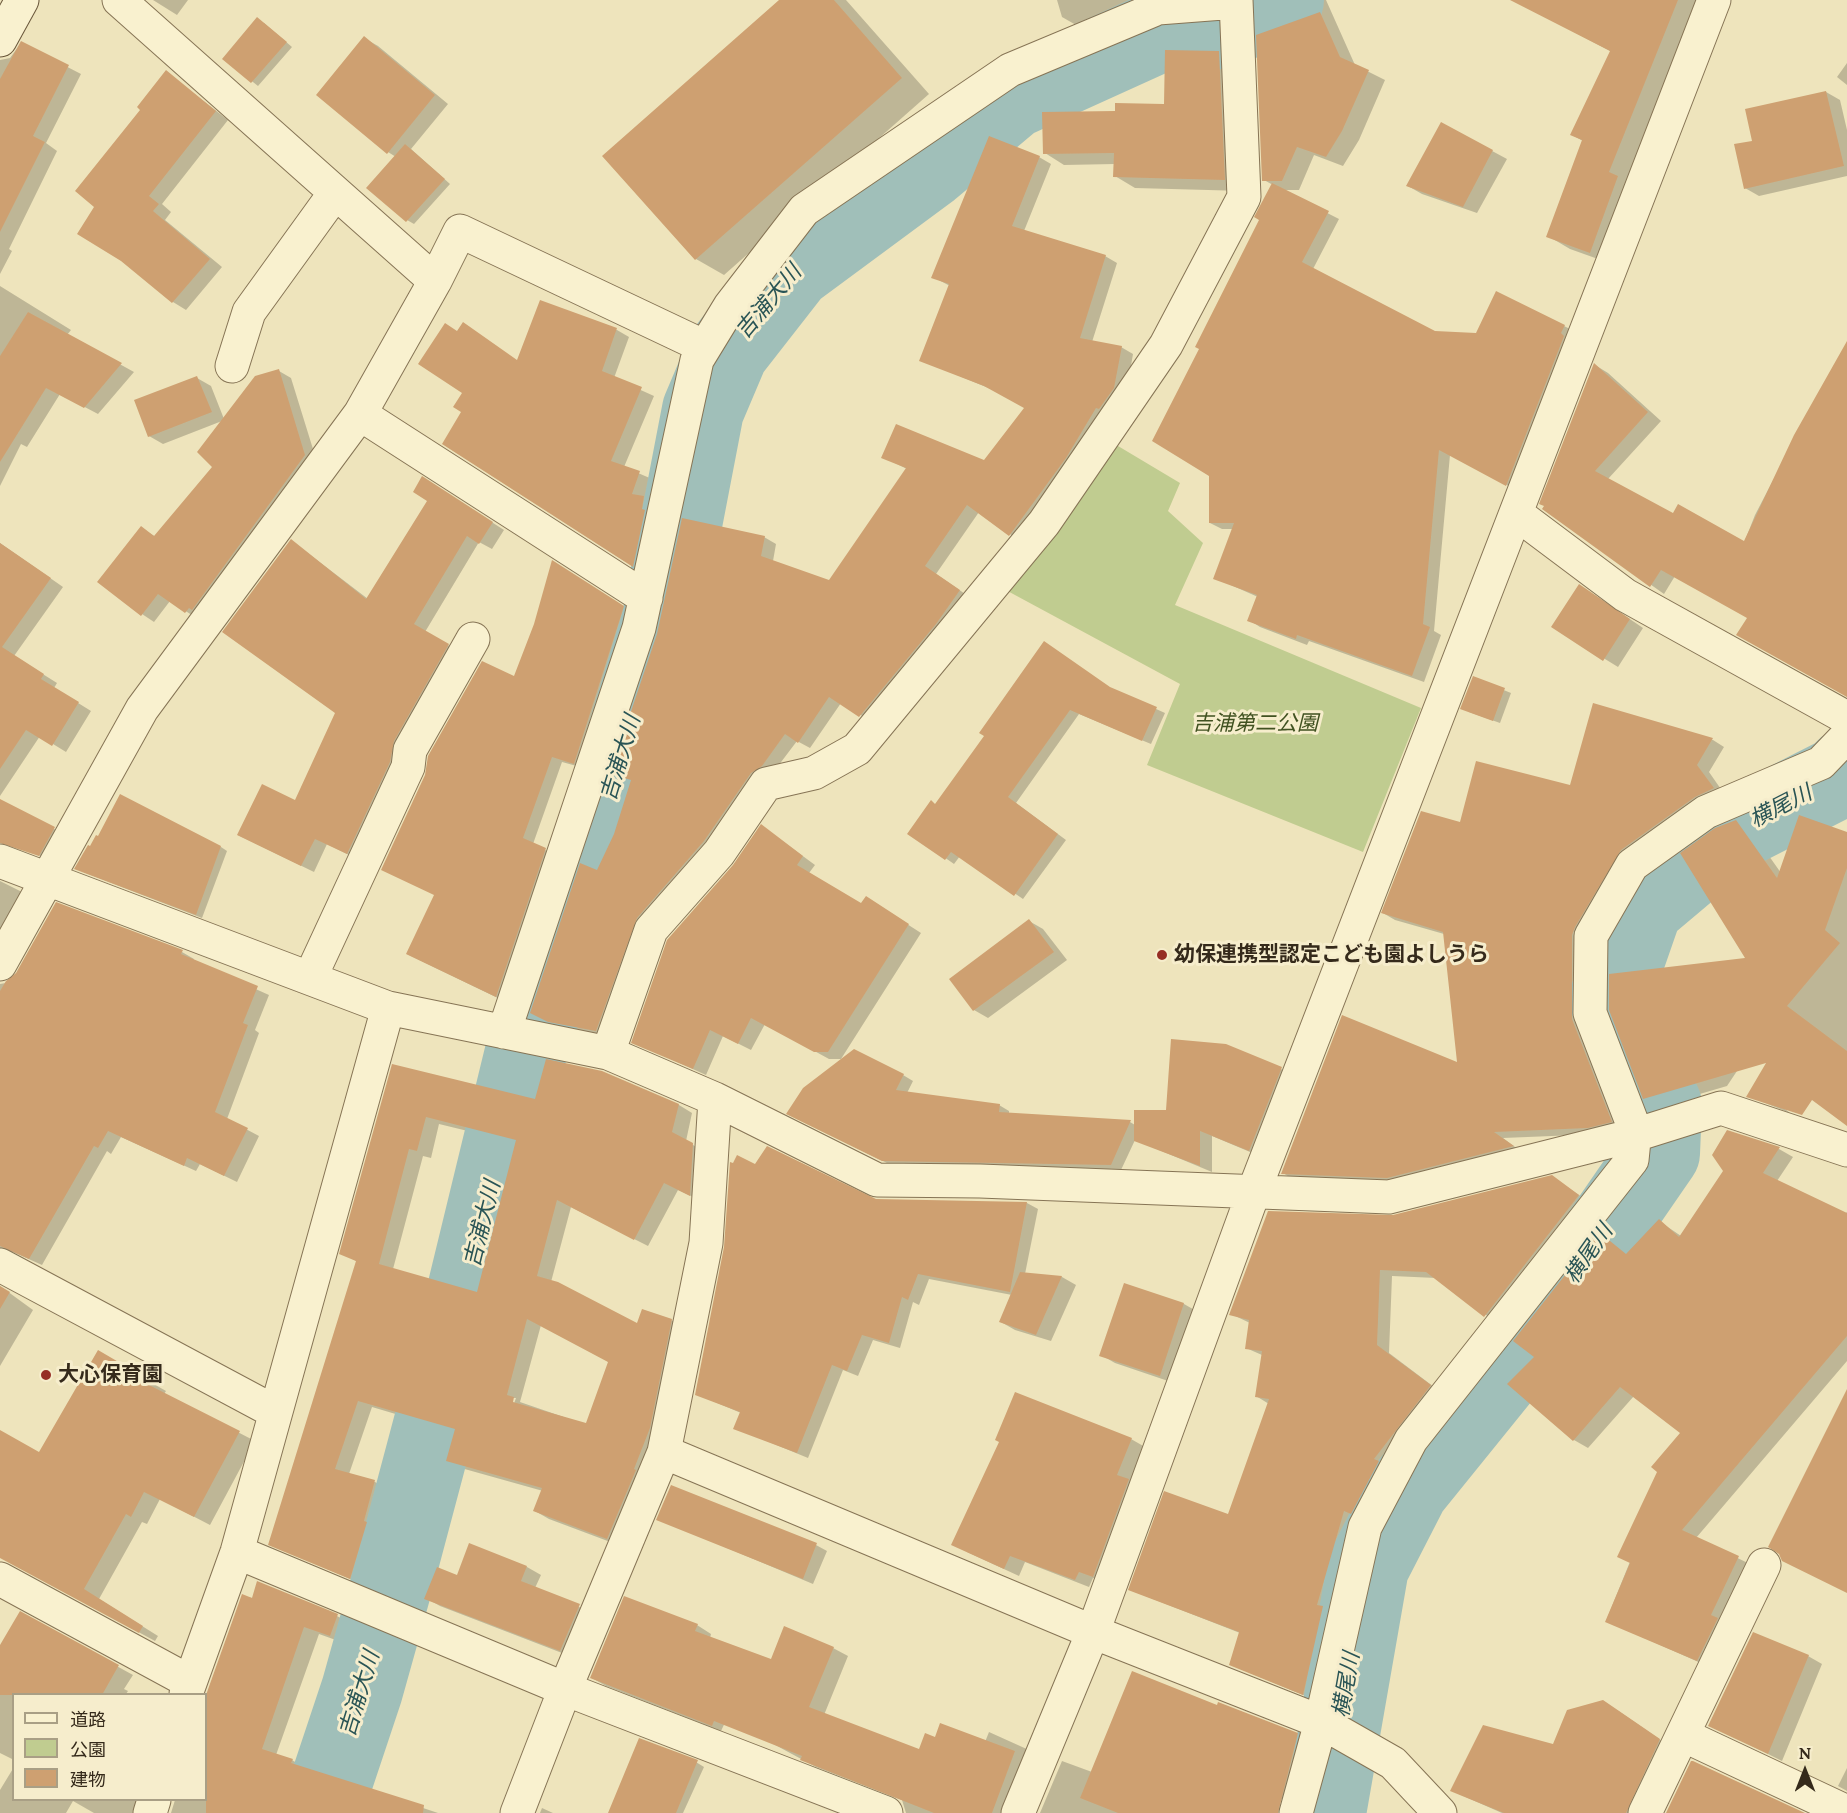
<!DOCTYPE html>
<meta charset="utf-8">
<style>
body{margin:0}
#map{position:relative;width:1847px;height:1813px;overflow:hidden;background:#eee4bc;font-family:Lora,"Noto Sans JP",serif}
canvas{display:block}
.legend{position:absolute;left:12px;top:1693px;width:195px;height:108px;box-sizing:border-box;background:#f6edcc;border:2px solid #a99f85;margin:0;padding:8px 10px;list-style:none;font-size:18px;color:#352a1b}
.legend li{display:flex;align-items:center;gap:12px;height:30px}
.legend b{width:30px;border:2px solid #a99f85}
.north{position:absolute;left:1775px;top:1741px;width:60px;height:60px;-webkit-text-stroke:4px #f6edcc;paint-order:stroke;rotate:0deg;font-size:16px;font-weight:700;line-height:24px;text-align:center;color:#352a1b}
.north::after{content:'';display:block;margin:auto;width:21px;height:27px;background:#352a1b;clip-path:polygon(50% 0,100% 100%,50% 72%,0 100%)}
</style>
<div id="map">
<canvas width="1847" height="1813"></canvas>
<ul class="legend">
<li><b style="height:8px;background:#f9f1cf"></b>道路</li>
<li><b style="height:16px;background:#c0cc90"></b>公園</li>
<li><b style="height:16px;background:#cea071"></b>建物</li>
</ul>
<div class="north">N</div>
</div>
<script>
const g = document.querySelector('canvas').getContext('2d');
g.lineJoin = 'round';
function fill(path, color) {
  g.fillStyle = color;
  g.fill(path, 'evenodd');
}
function toPath(rows) {
  const path = new Path2D();
  for (const r of rows) {
    path.moveTo(r[0], r[1]);
    for (let i = 2; i < r.length; i += 2) path.lineTo(r[i], r[i + 1]);
  }
  return path;
}
function stroke(path, color, width, dash) {
  g.strokeStyle = color;
  g.lineWidth = width;
  g.lineCap = dash ? 'butt' : 'round';
  g.setLineDash(dash || []);
  g.stroke(path);
}
function write(font, color, halo, rows, align = 'center') {
  g.font = font + ' Lora,"Noto Sans JP",serif';
  g.lineWidth = 6;
  g.setLineDash([]);
  g.textBaseline = 'middle';
  g.strokeStyle = halo;
  g.fillStyle = color;
  for (const [text, x, y, turn = 0] of rows) {
    g.save();
    g.translate(x, y);
    g.rotate((+turn || 0) * Math.PI / 180);
    g.textAlign = isNaN(turn) ? turn : align;
    if (halo) g.strokeText(text, 0, 0);
    g.fillText(text, 0, 0);
    g.restore();
  }
}
const green = toPath([
 [1113,443,1180,483,1168,511,1203,543,1175,605,1421,708,1363,852,1147,765,1180,684,1002,588]
]);
const shadow = toPath([
 [153,0,188,0,177,15],
 [781,0,846,0,929,94,724,275,696,259,604,156],
 [1057,0,1140,0,1076,25,1062,17],
 [1256,0,1326,0,1355,65,1385,80,1359,140,1343,166,1314,155,1299,190,1282,190,1339,219,1313,269,1435,332,1477,334,1564,326,1576,332,1518,491,1450,455,1434,631,1441,635,1424,682,1309,641,1307,645,1260,627,1249,620,1258,597,1215,578,1233,529,1222,529,1210,523,1210,475,1201,349,1261,219,1273,185,1264,180],
 [1543,0,1705,0,1612,264,1570,249,1548,236,1583,141,1572,135,1612,52,1538,13],
 [264,23,292,47,258,86,224,59],
 [364,38,378,46,448,104,411,149,450,184,414,224,407,220,396,157,388,152],
 [21,43,81,74,46,143,57,151,9,249,12,251,0,274,0,60,10,58],
 [1219,53,1239,64,1244,191,1135,188,1115,176,1115,164,1064,165,1045,153,1165,106],
 [1847,63,1847,85,1837,77],
 [166,72,228,120,162,204,171,212,165,220,222,267,186,310,173,302,122,259,142,110],
 [1826,92,1840,100,1847,130,1847,176,1759,196,1745,188,1754,142],
 [1442,124,1507,159,1477,213,1422,194,1408,186],
 [1039,157,1051,164,1024,231,1105,256,1117,263,1092,342,1121,347,1133,354,1126,395,1021,542,979,512,936,574,971,598,872,722,841,703,810,748,797,741,716,848,608,1037,561,1028,544,1020,598,872,616,834,632,783,612,773,764,537,776,544,773,561,830,582,907,469,883,457,984,462,1026,408,998,392,921,360,950,286,933,277],
 [0,286,71,330,67,335,134,372,98,414,60,394,27,447,21,444,0,486],
 [541,302,617,330,629,337,614,378,654,396,624,467,652,479,645,499,656,505,646,573,444,444,463,412,464,393,458,332,518,361],
 [1847,346,1847,697,1749,618,1675,576,1664,594,1544,509,1595,365,1608,373,1661,421,1608,479,1673,515,1744,543,1755,515,1796,436],
 [279,371,291,378,317,462,198,619,170,601,154,622,142,614,141,528,156,537,214,467,222,421,163,444,149,436,197,378,211,386,224,419],
 [434,485,504,530,492,549,479,542,425,632,460,652,359,860,327,844,314,872,238,835,296,802,337,712,292,541,368,599,429,500],
 [0,543,63,587,14,656,57,683,54,688,91,711,66,752,40,736,0,796],
 [562,568,634,614,584,768,562,762,533,844,555,855,506,1002,407,954,435,895,535,625],
 [1593,594,1643,628,1618,667,1553,627],
 [1474,678,1511,693,1500,723,1469,712],
 [1114,690,1165,713,1151,744,1079,714,1016,803,1066,840,1023,899,960,856,954,864,910,833,936,805,986,736],
 [1594,705,1713,740,1724,747,1709,772,1725,795,1587,934,1623,1128,1601,1134,1503,1138,1523,1153,1400,1184,1294,1180,1283,1173,1459,1064,1444,934,1395,920,1383,913,1461,824,1571,787],
 [22,812,60,832,46,858,12,846],
 [1736,821,1750,829,1781,873,1847,833,1847,1101,1751,1050,1727,1086,1659,1106,1644,1098,1748,959],
 [762,826,815,865,809,873,862,905,879,906,921,933,841,1059,829,1059,765,1024,751,1050,723,1036,706,1075,633,1042,734,866],
 [221,847,227,851,202,918,83,872],
 [0,881,32,897,0,954],
 [1029,921,1043,929,1067,960,988,1018,974,1010,951,979],
 [182,952,194,959,193,961,269,995,255,1030,259,1033,227,1119,259,1136,237,1182,200,1164,196,1171,121,1137,111,1154,107,1151,42,1265,13,1252,0,1258,0,984],
 [393,1066,536,1101,679,1105,692,1113,686,1141,707,1153,704,1202,678,1190,648,1246,571,1207,551,1282,638,1325,671,1320,685,1328,621,1546,549,1519,535,1511,543,1491,461,1468,448,1460,456,1432,372,1407,349,1474,375,1482,388,1490,377,1529,380,1531,364,1585,270,1544,358,1262,341,1253],
 [439,1124,517,1143,478,1294,393,1269,423,1156,431,1158],
 [541,1325,609,1362,587,1425,520,1402],
 [513,1398,516,1398,512,1409],
 [1281,1069,1293,1076,1262,1157,1212,1136,1212,1172,1135,1140,1121,1170,893,1166,798,1119,903,1075,913,1081,907,1093,999,1105,1009,1111,1009,1114,1130,1122,1135,1125],
 [1768,1095,1790,1113,1748,1096],
 [1728,1132,1779,1149,1793,1157,1777,1181,1845,1214,1847,1212,1847,1361,1696,1538,1752,1565,1712,1668,1606,1621,1682,1433,1634,1396,1588,1448,1574,1440,1509,1383,1536,1357,1600,1234,1628,1254,1659,1221,1681,1236,1725,1171],
 [756,1166,876,1200,1027,1203,1038,1209,1025,1274,1062,1277,1076,1285,1051,1341,1015,1330,1001,1322,1012,1295,929,1279,919,1305,913,1302,900,1348,873,1340,858,1376,843,1370,808,1458,735,1428,741,1413,696,1394],
 [1552,1177,1591,1203,1497,1323,1436,1278,1392,1276,1389,1353,1442,1393,1356,1516,1329,1611,1334,1614,1315,1700,1231,1665,1240,1633,1130,1590,1229,1515,1269,1404,1256,1396,1262,1355,1246,1348,1250,1323,1231,1314,1393,1217],
 [1124,1285,1184,1304,1198,1312,1174,1383,1115,1363,1101,1355],
 [0,1286,33,1310,0,1366],
 [98,1352,166,1391,164,1394,255,1441,210,1525,160,1499,147,1524,142,1522,99,1599,158,1636,155,1641,0,1557,0,1432,39,1454],
 [1131,1439,1145,1447,1107,1584,1093,1578,1089,1587,1025,1562,1019,1576,967,1552],
 [658,1519,816,1545,827,1551,813,1584],
 [470,1545,527,1567,541,1575,535,1588,593,1613,575,1658,440,1606,426,1598,458,1577],
 [243,1596,337,1616,351,1624,344,1643,319,1634,276,1755,292,1760,306,1769,438,1813,171,1813,175,1800,206,1800,206,1700],
 [20,1613,133,1675,124,1689,128,1691,126,1694,14,1694,14,1760,0,1753,0,1648],
 [697,1625,711,1634,710,1638,772,1661,833,1648,848,1656,824,1715,920,1751,936,1739,985,1742,989,1732,1040,1755,1016,1813,906,1813,902,1800,816,1767,766,1740,730,1712,721,1731,606,1686,592,1678],
 [1808,1656,1822,1664,1782,1761,1710,1725],
 [1219,1704,1312,1743,1296,1802,1269,1797,1266,1813,1040,1813,1062,1761,1092,1772,1218,1707],
 [1617,1710,1672,1748,1641,1813,1502,1813,1452,1791,1554,1746],
 [691,1759,704,1767,683,1813,609,1813],
 [14,1767,14,1800,149,1800,147,1813,94,1813,73,1801,66,1813,0,1813,0,1790],
 [1847,1768,1847,1791,1838,1786],
 [542,1808,553,1813,540,1813]
]);
const river = toPath([
 [321,1813,362,1690,397,1565,446,1381,528,1044,568,933,662,623,703,410,728,351,792,269,930,167,1012,98,1162,30,1223,28,1283,0],
 [1325,1813,1368,1567,1408,1489,1539,1327,1659,1153,1661,1105,1610,999,1642,907,1731,832,1841,776,1847,769]
]);
const building = toPath([
 [779,0,834,0,902,78,695,260,602,156],
 [1510,0,1678,0,1609,172,1618,176,1590,253,1546,237,1582,140,1570,135,1610,51],
 [1320,12,1340,57,1369,70,1342,131,1326,157,1297,147,1282,181,1262,181,1256,35],
 [257,17,287,42,251,83,222,59],
 [364,36,435,95,387,154,316,95],
 [21,41,69,65,33,136,45,142,0,232,0,79],
 [1165,50,1219,51,1225,180,1113,177,1114,153,1043,154,1042,112,1115,111,1115,103,1164,104],
 [166,70,216,111,149,196,159,204,153,211,210,259,172,303,121,261,77,234,94,207,75,191,140,110,137,107],
 [1826,91,1844,166,1744,189,1734,144,1752,141,1745,109],
 [1441,122,1493,150,1463,207,1406,186],
 [989,136,1040,156,1012,226,1106,255,1080,338,1122,346,1114,388,1099,409,1096,408,1066,458,1009,536,967,505,925,566,960,590,936,624,859,717,829,697,798,743,785,734,762,766,751,773,704,841,637,918,596,1031,548,1022,530,1013,580,863,597,870,614,834,631,780,610,774,657,634,682,518,765,536,761,556,829,580,906,468,881,458,896,424,984,460,1024,408,984,386,919,361,949,284,931,278],
 [405,144,445,179,406,222,366,188],
 [1272,183,1329,211,1302,262,1435,331,1476,333,1496,291,1565,325,1561,333,1564,336,1506,486,1439,450,1423,624,1430,627,1412,676,1297,635,1296,639,1247,621,1257,595,1213,579,1234,523,1209,523,1209,476,1152,441,1199,349,1195,347,1259,220,1254,217],
 [540,300,617,328,602,371,642,387,611,461,640,471,632,494,644,496,642,509,645,510,633,567,442,444,461,412,453,407,462,393,418,364,445,323,457,331,463,322,517,360],
 [28,312,122,363,84,408,46,388,0,462,0,356],
 [1847,341,1847,697,1736,635,1747,618,1661,570,1650,587,1542,509,1544,506,1539,504,1594,363,1648,412,1595,471,1673,513,1678,504,1744,541,1794,435],
 [279,369,305,455,192,610,189,608,185,613,158,594,141,616,97,582,141,526,154,536,212,467,197,452,255,376],
 [197,376,212,412,148,437,134,400],
 [422,476,493,522,479,544,467,536,414,624,449,644,394,741,390,762,347,854,315,839,301,866,237,835,262,784,295,800,335,713,222,632,291,539,366,599,427,501,413,492],
 [0,543,51,578,2,647,44,674,41,679,79,702,52,746,26,730,0,769],
 [552,560,624,606,574,764,552,757,523,838,546,848,496,997,406,954,434,895,381,870,425,775,428,756,482,661,514,676,534,624],
 [1579,584,1630,619,1603,661,1551,627],
 [1044,641,1110,687,1157,707,1142,741,1070,710,1008,797,1058,834,1014,896,951,852,945,860,907,834,931,800,935,804,984,736,979,733],
 [1473,676,1505,688,1493,721,1460,709],
 [1593,703,1713,738,1697,765,1714,788,1695,797,1621,850,1575,927,1572,935,1572,1019,1612,1122,1588,1128,1494,1132,1514,1146,1387,1178,1281,1174,1342,1015,1457,1062,1443,932,1381,913,1421,811,1460,822,1476,761,1570,785],
 [120,794,221,846,196,915,74,869,88,845,90,846,96,835,98,836],
 [0,799,55,827,39,856,0,843],
 [1799,815,1847,832,1847,868,1825,930,1840,943,1787,1006,1847,1051,1847,1126,1812,1100,1802,1115,1746,1097,1766,1063,1643,1099,1609,1010,1609,974,1745,958,1680,853,1715,828,1736,820,1777,878],
 [761,824,803,856,797,865,861,903,866,896,909,924,828,1052,814,1052,751,1018,738,1044,710,1030,693,1069,631,1043,667,940,733,865],
 [56,902,183,950,181,954,258,986,243,1023,248,1025,215,1112,248,1128,224,1176,187,1158,184,1166,108,1131,98,1148,94,1146,29,1259,0,1246,0,991,6,981,16,973],
 [1029,919,1054,952,973,1011,949,979],
 [1171,1039,1226,1044,1282,1067,1249,1151,1200,1131,1200,1166,1134,1141,1134,1110,1166,1110],
 [854,1049,904,1074,896,1090,1000,1104,999,1112,1131,1120,1111,1165,882,1161,786,1114,803,1088],
 [546,1059,602,1071,679,1104,672,1132,693,1143,690,1196,664,1183,634,1240,557,1200,537,1276,558,1282,637,1323,642,1309,672,1319,650,1428,634,1469,636,1470,607,1539,533,1511,542,1488,446,1461,455,1429,358,1401,335,1469,375,1480,364,1521,367,1522,350,1579,268,1545,356,1261,339,1254,392,1064,535,1099],
 [426,1117,516,1140,477,1292,379,1264,409,1149,417,1151],
 [527,1319,608,1362,586,1423,513,1402,514,1397,507,1395],
 [1727,1130,1780,1147,1763,1173,1847,1213,1847,1336,1682,1530,1739,1556,1711,1615,1718,1618,1697,1661,1605,1622,1630,1563,1617,1557,1657,1472,1651,1467,1680,1433,1620,1387,1573,1441,1507,1384,1534,1357,1513,1341,1599,1232,1626,1254,1659,1219,1679,1237,1723,1171,1712,1155],
 [767,1146,876,1199,1027,1202,1010,1292,918,1274,908,1300,902,1297,889,1343,862,1335,847,1371,832,1365,797,1453,733,1429,740,1412,695,1395,724,1247,730,1162,733,1163,737,1155,755,1164],
 [1552,1175,1579,1195,1484,1317,1426,1272,1380,1270,1377,1345,1431,1385,1374,1459,1379,1461,1351,1514,1344,1511,1317,1605,1323,1606,1303,1695,1229,1665,1239,1632,1128,1590,1164,1491,1228,1514,1269,1399,1255,1397,1262,1351,1245,1349,1249,1320,1229,1315,1268,1211,1393,1215],
 [1020,1272,1062,1276,1036,1335,999,1322],
 [1124,1283,1184,1303,1160,1376,1099,1356],
 [0,1286,10,1292,0,1309],
 [98,1350,151,1381,149,1385,240,1431,194,1517,144,1492,131,1517,126,1514,84,1589,143,1626,139,1633,0,1558,0,1430,39,1452],
 [1847,1389,1847,1593,1782,1561,1779,1554,1768,1547],
 [1015,1392,1132,1438,1117,1475,1129,1479,1093,1577,1079,1572,1075,1580,1010,1556,1004,1569,951,1545,999,1442,995,1440],
 [671,1485,817,1543,803,1579,656,1520],
 [469,1543,527,1566,521,1581,580,1604,560,1651,424,1599,437,1567,457,1575],
 [257,1581,338,1614,330,1636,304,1627,262,1749,293,1759,291,1763,424,1805,423,1813,206,1813,206,1695,242,1594,252,1598],
 [624,1596,698,1624,695,1631,771,1659,784,1626,834,1647,809,1707,919,1749,925,1733,935,1737,940,1723,1015,1751,992,1813,934,1813,800,1760,802,1756,714,1721,712,1726,590,1678],
 [20,1611,119,1665,102,1695,0,1695,0,1645],
 [1753,1632,1809,1655,1768,1754,1708,1726],
 [1132,1671,1217,1705,1218,1702,1298,1733,1278,1813,1118,1813,1080,1798],
 [1603,1700,1660,1739,1626,1813,1504,1813,1450,1791,1483,1725,1553,1744,1567,1710],
 [639,1738,698,1760,676,1813,608,1813],
 [1691,1761,1693,1761,1805,1813,1666,1813]
]);
const street = toPath([
 [435,281,460,231,705,347],
 [232,366,249,312,335,193],
 [360,414,646,598],
 [1517,514,1625,595,1847,718],
 [0,861,388,1008,608,1053,715,1099,706,1243,664,1452,565,1689,517,1813],
 [0,964,142,709,360,414,435,281,119,0],
 [310,978,408,767,410,750,473,639],
 [504,1032,639,628,697,360,730,306,804,210,1010,70,1158,8,1236,2],
 [608,1053,651,930,719,853,766,784,814,773,857,749,1044,523,1166,345,1244,197,1236,0],
 [715,1099,877,1180,980,1181,1389,1197,1635,1135,1721,1108,1847,1150],
 [0,1265,275,1412],
 [664,1452,1093,1632,1321,1722,1393,1763,1440,1813],
 [237,1552,565,1689,886,1813],
 [0,1579,190,1682],
 [186,1694,237,1552,388,1008],
 [1683,1735,1847,1812],
 [150,1813,154,1800],
 [1018,1813,1093,1632,1254,1191,1714,0],
 [1296,1813,1321,1722,1365,1527,1411,1440,1632,1160,1635,1130,1590,1013,1591,936,1632,865,1706,812,1821,763,1847,736],
 [1645,1813,1764,1565]
]);
const secondary = toPath([
 [0,40,22,0]
]);
const markers = [
 [1162,955,6,"#962e24"],
 [46,1375,6,"#962e24"]
];
const parkNames = [
 ["吉浦第二公園",1255,724]
];
const poiNames = [
 ["幼保連携型認定こども園よしうら",1174,955],
 ["大心保育園",58,1375]
];
const waterNames = [
 ["吉浦大川",769,302,-50],
 ["吉浦大川",621,758,-73],
 ["横尾川",1781,807,-27],
 ["吉浦大川",483,1224,-76],
 ["横尾川",1589,1254,-55],
 ["横尾川",1347,1685,-80],
 ["吉浦大川",360,1694,-73]
];
fill(green, '#c0cc90');
fill(shadow, '#0003');
stroke(river, '#a0bfb9', 82);
fill(building, '#cea071');
stroke(street, '#867455', 35);
stroke(secondary, '#685539', 35);
stroke(street, '#f9f1cf', 33);
stroke(secondary, '#f9f1cf', 33);
for (const [x, y, r, color] of markers) {
  const dot = new Path2D();
  dot.arc(x, y, r, 0, 2 * Math.PI);
  g.fillStyle = color;
  g.fill(dot);
  stroke(dot, '#f6edcc', 2);
}
write('italic 21px', '#415221', '#f6edcc', parkNames);
write('bold 21px', '#352a1b', '#f6edcc', poiNames, 'left');
write('italic 22px', '#295455', '#f6edcc', waterNames);
</script>
